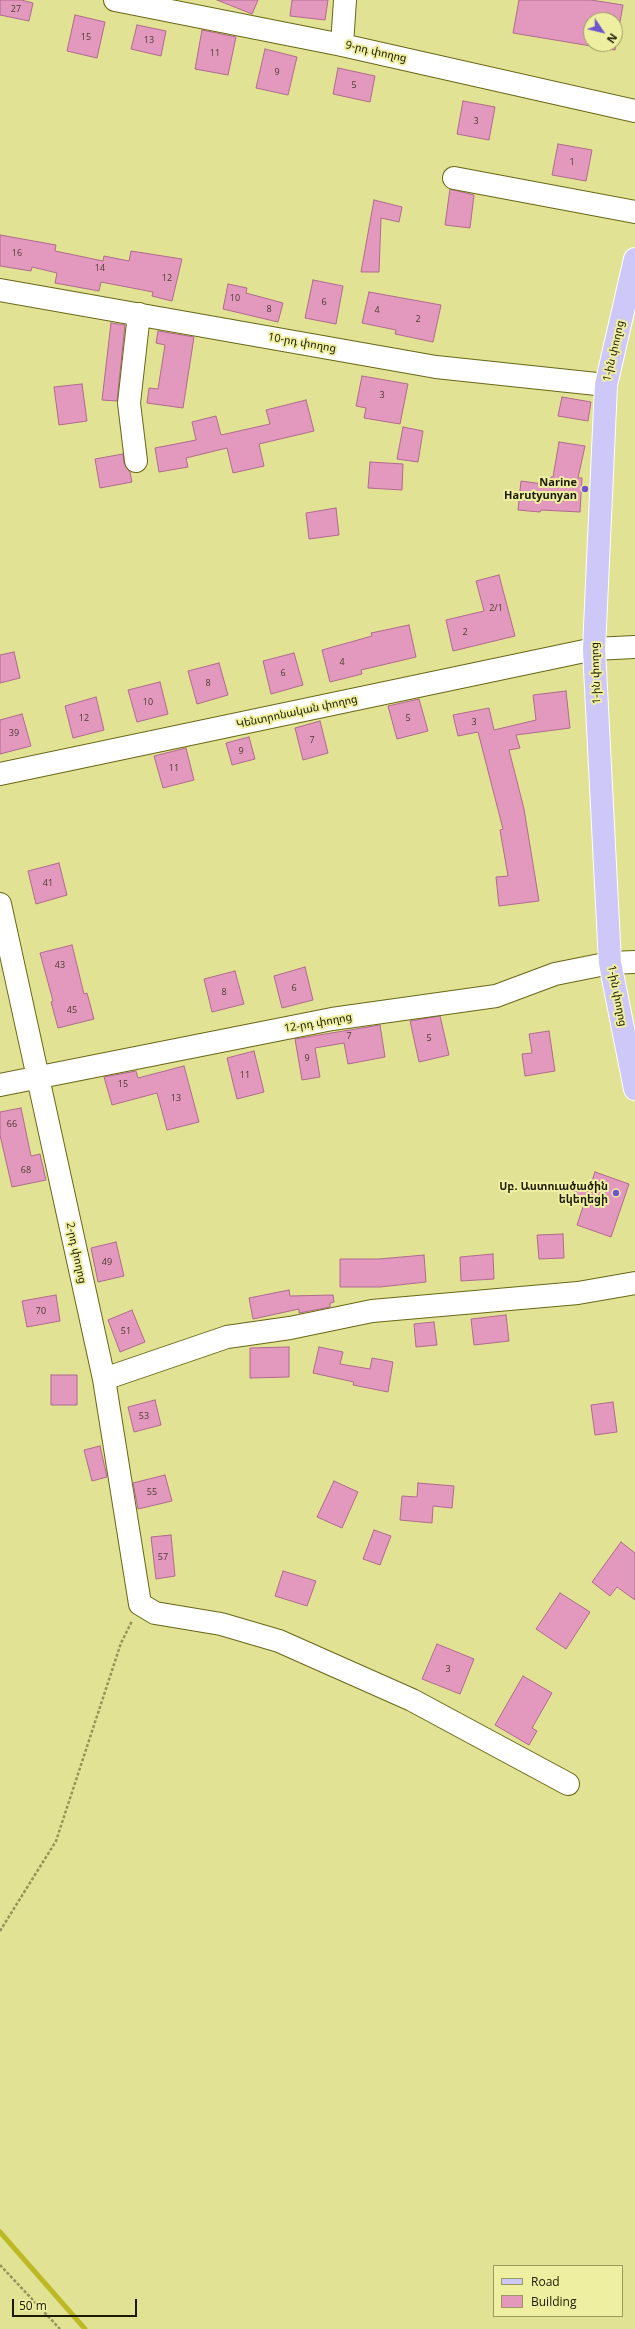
<!DOCTYPE html>
<meta charset="utf-8">
<style>
body{margin:0}
#map{position:relative;width:635px;height:2329px;overflow:hidden;background:#e1e294;font-family:"Open Sans",sans-serif}
canvas{display:block}
.legend{position:absolute;left:493px;top:2265px;width:130px;height:52px;box-sizing:border-box;background:#efefa1;border:1px solid #9a9a61;margin:0;padding:5px 7px;list-style:none;font-size:12px;color:#1b1a00}
.legend li{display:flex;align-items:center;gap:8px;height:20px}
.legend b{width:20px;border:1px solid #9a9a61}
.north{position:absolute;left:583px;top:12px;width:40px;height:40px;box-sizing:border-box;background:#efefa1;border:1px solid #9a9a61;border-radius:50%;rotate:125deg;font-size:11px;font-weight:700;line-height:16px;text-align:center;color:#1b1a00}
.north::after{content:'';display:block;margin:auto;width:14px;height:18px;background:#6f55cf;clip-path:polygon(50% 0,100% 100%,50% 72%,0 100%)}
.scale{position:absolute;left:12px;top:2299px;width:125px;height:18px;box-sizing:border-box;border:2px solid #1b1a00;border-top:0;padding-left:5px;font-size:12px;line-height:14px;white-space:nowrap;color:#1b1a00;-webkit-text-stroke:3px #efefa1;paint-order:stroke}
</style>
<div id="map">
<canvas width="635" height="2329"></canvas>
<ul class="legend">
<li><b style="height:5px;background:#cdc8f7"></b>Road</li>
<li><b style="height:11px;background:#e299bd"></b>Building</li>
</ul>
<div class="north">N</div>
<div class="scale">50 m</div>
</div>
<script>
const g = document.querySelector('canvas').getContext('2d');
g.lineJoin = 'round';
function toPath(rows) {
  const path = new Path2D();
  for (const r of rows) {
    path.moveTo(r[0], r[1]);
    for (let i = 2; i < r.length; i += 2) path.lineTo(r[i], r[i + 1]);
  }
  return path;
}
function stroke(path, color, width, dash) {
  g.strokeStyle = color;
  g.lineWidth = width;
  g.lineCap = dash ? 'butt' : 'round';
  g.setLineDash(dash || []);
  g.stroke(path);
}
function fill(path, color) {
  g.fillStyle = color;
  g.fill(path, 'evenodd');
}
function write(font, color, halo, rows, align = 'center') {
  g.font = font + ' "Open Sans","Noto Sans Armenian",sans-serif';
  g.lineWidth = 4;
  g.setLineDash([]);
  g.textBaseline = 'middle';
  g.strokeStyle = halo;
  g.fillStyle = color;
  for (const [text, x, y, turn = 0] of rows) {
    g.save();
    g.translate(x, y);
    g.rotate((+turn || 0) * Math.PI / 180);
    g.textAlign = isNaN(turn) ? turn : align;
    if (halo) g.strokeText(text, 0, 0);
    g.fillText(text, 0, 0);
    g.restore();
  }
}
const stream = toPath([
 [0,2232,85,2329]
]);
const building = toPath([
 [0,0,21,0,33,3,29,21,0,15,0,0],
 [217,0,258,0,252,14,217,0],
 [292,0,328,0,325,20,290,16,292,0],
 [519,0,591,0,623,5,615,50,513,33,519,0],
 [591,20,615,20,615,44,591,44,591,20],
 [75,15,105,22,97,58,67,51,75,15],
 [137,25,166,31,161,56,131,49,137,25],
 [202,30,236,37,228,75,195,69,202,30],
 [265,49,297,57,288,95,256,88,265,49],
 [338,68,375,76,370,102,333,94,338,68],
 [463,101,495,107,489,140,457,134,463,101],
 [558,144,592,150,586,181,552,175,558,144],
 [450,189,474,195,470,228,445,225,450,189],
 [374,200,402,207,399,222,381,218,379,272,361,272,374,200],
 [0,235,56,245,55,251,103,261,104,256,129,261,131,251,182,259,172,301,152,296,153,292,101,282,99,291,55,283,57,273,32,267,31,271,0,266,0,235],
 [313,280,343,286,336,324,305,318,313,280],
 [228,284,247,288,246,293,283,303,278,322,223,309,228,284],
 [369,292,441,305,433,342,395,334,396,330,362,323,369,292],
 [111,323,125,325,117,401,102,400,111,323],
 [158,331,194,337,183,408,147,403,149,388,158,389,165,345,156,343,158,331],
 [362,376,408,384,400,424,364,418,366,408,356,406,362,376],
 [82,384,87,421,59,425,54,387,82,384],
 [562,397,591,402,588,421,558,416,562,397],
 [306,400,314,431,259,444,264,466,233,473,227,448,186,458,188,467,159,472,155,448,196,440,192,422,216,416,221,435,270,424,266,410,306,400],
 [403,427,423,431,418,462,397,459,403,427],
 [559,442,585,446,578,478,582,478,580,512,541,510,540,512,518,510,521,481,550,485,551,477,553,477,559,442],
 [123,454,124,463,130,472,132,482,100,488,95,459,123,454],
 [370,462,403,464,402,490,368,488,370,462],
 [336,508,339,535,309,539,306,513,336,508],
 [499,575,515,636,453,651,446,620,484,611,476,581,499,575],
 [409,625,416,657,361,670,362,674,330,682,322,650,372,636,371,633,409,625],
 [14,652,20,678,0,683,0,655,14,652],
 [294,653,303,685,271,694,263,661,294,653],
 [219,663,228,695,197,704,188,671,219,663],
 [160,682,168,714,137,722,128,690,160,682],
 [566,691,570,728,516,735,520,748,509,750,524,809,539,901,499,906,496,877,508,876,500,830,503,829,478,732,458,736,453,715,489,708,494,730,536,720,533,695,566,691],
 [96,697,104,730,73,738,65,706,96,697],
 [419,699,428,731,397,739,388,706,419,699],
 [22,714,31,746,0,754,0,720,22,714],
 [320,721,328,753,303,760,295,728,320,721],
 [249,737,255,759,232,765,226,743,249,737],
 [186,748,194,780,163,788,154,756,186,748],
 [59,863,67,895,36,904,28,871,59,863],
 [72,945,84,994,87,993,94,1019,58,1028,51,1002,53,1001,40,953,72,945],
 [305,967,313,1000,282,1008,274,976,305,967],
 [235,971,244,1004,212,1012,204,979,235,971],
 [440,1016,449,1055,419,1062,410,1021,440,1016],
 [380,1025,385,1057,348,1064,344,1043,315,1048,320,1077,302,1080,295,1039,380,1025],
 [549,1031,555,1071,525,1076,522,1054,532,1053,529,1034,549,1031],
 [254,1051,264,1092,237,1099,227,1058,254,1051],
 [184,1066,199,1122,167,1130,157,1093,112,1105,104,1077,136,1071,138,1078,184,1066],
 [21,1108,31,1156,40,1154,46,1180,12,1187,0,1135,0,1112,21,1108],
 [595,1172,629,1184,611,1237,577,1225,584,1204,571,1200,575,1187,588,1192,595,1172],
 [563,1234,564,1258,539,1259,537,1235,563,1234],
 [116,1242,124,1276,98,1282,91,1248,116,1242],
 [493,1254,494,1279,461,1281,460,1257,493,1254],
 [424,1255,426,1282,380,1287,340,1287,340,1259,379,1259,424,1255],
 [289,1290,290,1296,333,1295,334,1302,330,1303,330,1307,299,1313,299,1309,253,1319,249,1298,289,1290],
 [56,1295,60,1321,27,1327,22,1301,56,1295],
 [132,1310,145,1342,120,1352,108,1320,132,1310],
 [506,1315,509,1341,474,1345,471,1319,506,1315],
 [434,1322,437,1345,416,1347,414,1324,434,1322],
 [289,1347,289,1377,250,1378,250,1348,289,1347],
 [319,1347,343,1352,340,1364,370,1369,372,1358,393,1362,388,1392,353,1385,354,1382,313,1373,319,1347],
 [51,1375,77,1375,77,1405,51,1405,51,1375],
 [155,1400,161,1425,134,1432,128,1407,155,1400],
 [613,1402,617,1432,595,1435,591,1405,613,1402],
 [100,1446,107,1477,92,1481,84,1450,100,1446],
 [165,1475,172,1501,138,1509,133,1483,165,1475],
 [334,1481,358,1492,342,1528,317,1517,334,1481],
 [418,1483,454,1486,452,1508,433,1506,432,1523,400,1520,402,1496,417,1497,418,1483],
 [374,1530,391,1536,380,1565,363,1559,374,1530],
 [171,1535,175,1576,156,1579,151,1537,171,1535],
 [621,1542,635,1553,635,1600,617,1587,610,1596,592,1582,621,1542],
 [283,1571,316,1581,307,1606,275,1596,283,1571],
 [560,1593,590,1612,566,1649,536,1629,560,1593],
 [437,1644,474,1659,460,1694,422,1679,437,1644],
 [523,1676,552,1693,532,1728,537,1731,529,1745,495,1725,523,1676]
]);
const path = toPath([
 [0,1931,56,1841,121,1643,132,1621],
 [0,2265,60,2329]
]);
const minor = toPath([
 [115,0,342,45,635,111],
 [342,45,345,0],
 [454,178,635,212],
 [0,290,436,367,606,385],
 [136,461,129,403,139,314],
 [0,774,594,649,635,647],
 [0,904,104,1379,140,1604,155,1613,221,1624,279,1641,412,1700,568,1784],
 [0,1085,332,1019,496,996,555,974,610,963,635,962],
 [104,1379,227,1337,290,1328,372,1311,578,1293,635,1283]
]);
const major = toPath([
 [635,259,606,385,594,649,610,963,635,1089]
]);
const markers = [
 [585,489,4,"#6f55cf"],
 [616,1193,4,"#6f55cf"]
];
const numberNames = [
 ["27",16,9],
 ["15",86,37],
 ["13",149,40],
 ["11",215,53],
 ["9",277,72],
 ["5",354,85],
 ["3",476,121],
 ["1",572,162],
 ["16",17,253],
 ["14",100,268],
 ["12",167,278],
 ["10",235,298],
 ["6",324,302],
 ["8",269,309],
 ["4",377,310],
 ["2",418,319],
 ["3",382,395],
 ["2/1",496,608],
 ["2",465,632],
 ["4",342,662],
 ["6",283,673],
 ["8",208,683],
 ["10",148,702],
 ["12",84,718],
 ["5",408,718],
 ["3",474,722],
 ["39",14,733],
 ["7",312,740],
 ["9",241,751],
 ["11",174,768],
 ["41",48,883],
 ["43",60,965],
 ["6",294,988],
 ["8",224,992],
 ["45",72,1010],
 ["7",349,1036],
 ["5",429,1038],
 ["9",307,1058],
 ["11",245,1075],
 ["15",123,1084],
 ["13",176,1098],
 ["66",12,1124],
 ["68",26,1170],
 ["49",107,1262],
 ["70",41,1311],
 ["51",126,1331],
 ["53",144,1416],
 ["55",152,1492],
 ["57",163,1557],
 ["3",448,1669]
];
const streetNames = [
 ["9-րդ փողոց",376,52,13],
 ["10-րդ փողոց",302,343,10],
 ["1-ին փողոց",614,351,-77],
 ["1-ին փողոց",596,673,-92],
 ["Կենտրոնական փողոց",297,712,-12],
 ["1-ին փողոց",617,996,79],
 ["12-րդ փողոց",318,1023,-10],
 ["2-րդ փողոց",76,1253,78]
];
const poiNames = [
 ["Narine",577,483],
 ["Harutyunyan",577,496],
 ["Սբ. Աստուածածին",608,1187],
 ["եկեղեցի",608,1200]
];
stroke(stream, '#bcb924', 5);
fill(building, '#e299bd');
stroke(building, '#af6a8d', 1);
stroke(minor, '#686716', 24);
stroke(major, '#fff', 24);
stroke(path, '#94945a', 2.5, [3, 2]);
stroke(minor, '#fff', 22);
stroke(major, '#cdc8f7', 22);
for (const [x, y, r, color] of markers) {
  const dot = new Path2D();
  dot.arc(x, y, r, 0, 2 * Math.PI);
  g.fillStyle = color;
  g.fill(dot);
  stroke(dot, '#efefa1', 1.5);
}
write('9px', '#4d3a2f', null, numberNames);
write('11px', '#1b1a00', '#efefa1', streetNames);
write('bold 11px', '#1b1a00', '#efefa1', poiNames, 'right');
</script>
